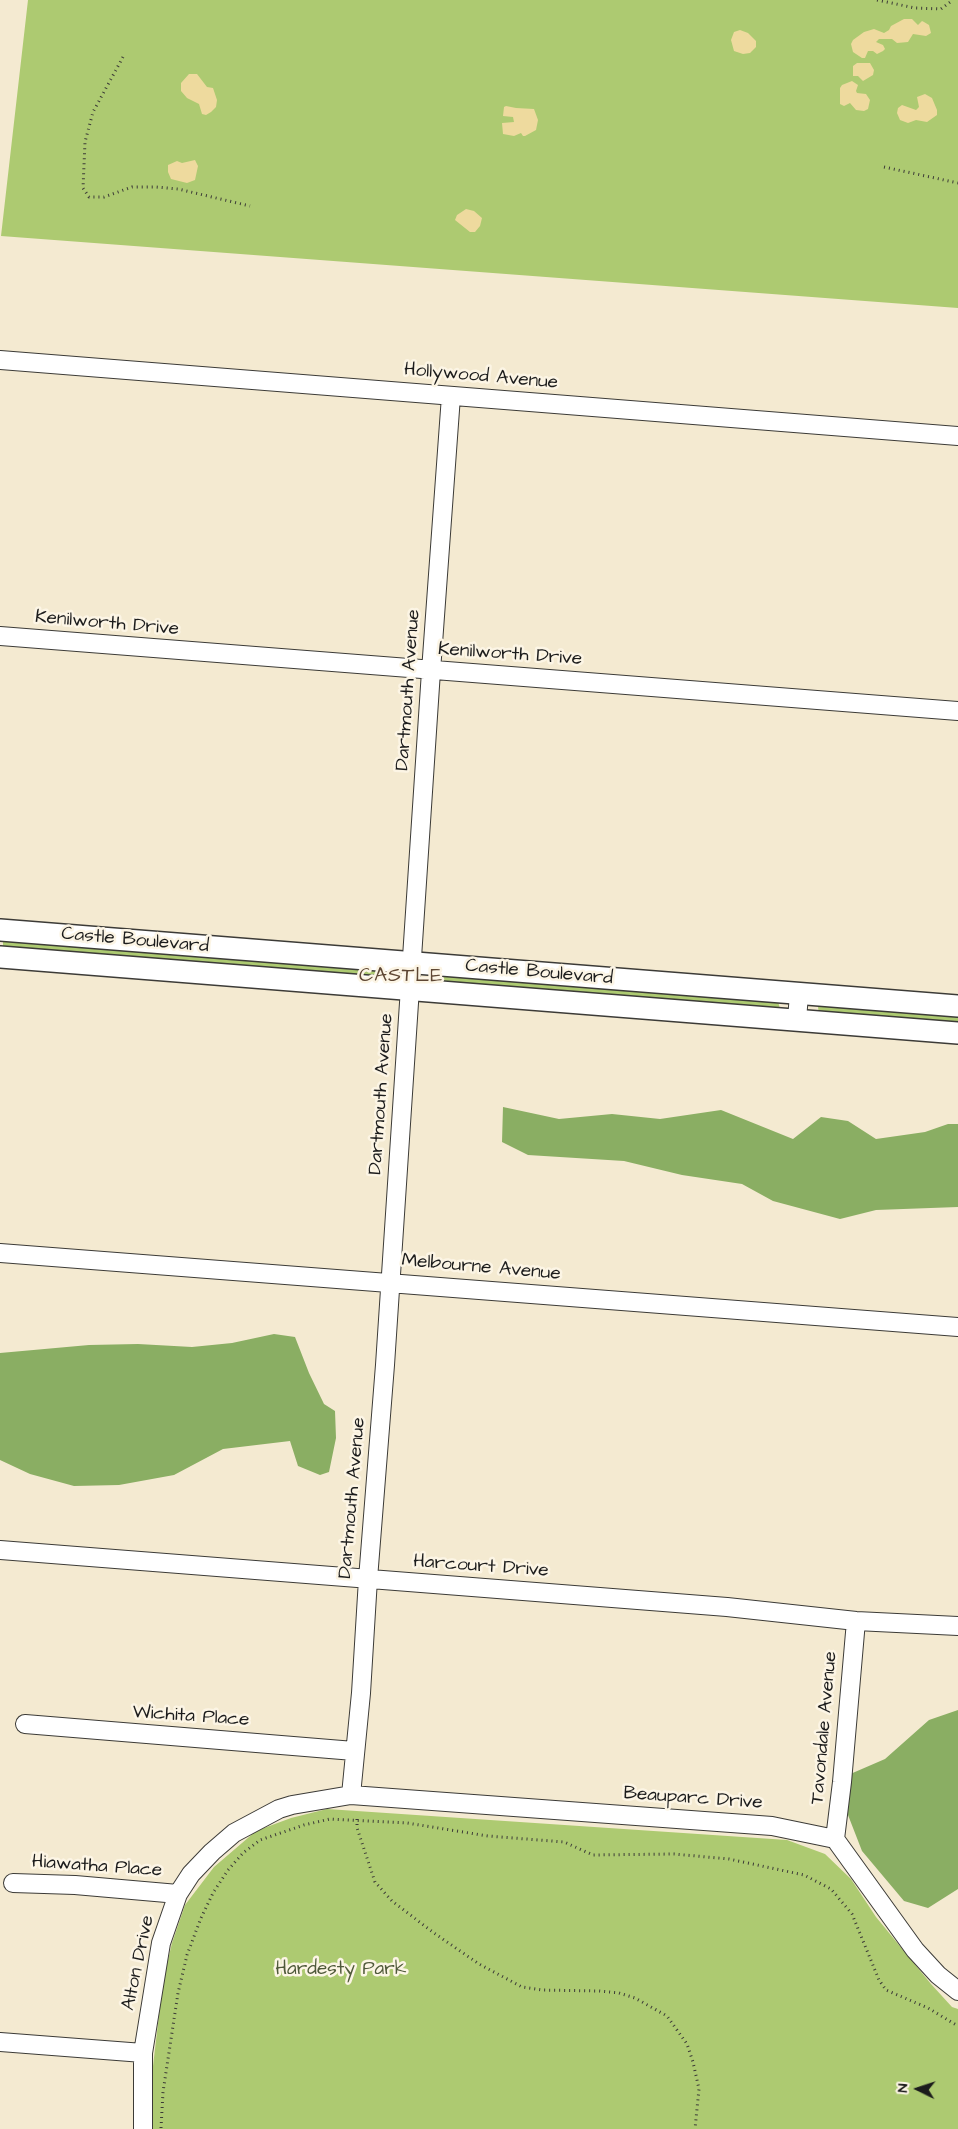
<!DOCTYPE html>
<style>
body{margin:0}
#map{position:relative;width:958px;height:2129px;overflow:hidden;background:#f4ead1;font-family:"Architects Daughter",sans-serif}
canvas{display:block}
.north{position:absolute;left:893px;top:2064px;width:50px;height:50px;-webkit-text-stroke:4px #fcf5e5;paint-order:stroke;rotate:274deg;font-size:14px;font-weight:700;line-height:20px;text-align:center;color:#1c1c1c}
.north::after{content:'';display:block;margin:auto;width:18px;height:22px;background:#1c1c1c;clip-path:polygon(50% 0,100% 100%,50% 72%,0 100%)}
</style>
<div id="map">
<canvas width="958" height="2129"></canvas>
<div class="north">N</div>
</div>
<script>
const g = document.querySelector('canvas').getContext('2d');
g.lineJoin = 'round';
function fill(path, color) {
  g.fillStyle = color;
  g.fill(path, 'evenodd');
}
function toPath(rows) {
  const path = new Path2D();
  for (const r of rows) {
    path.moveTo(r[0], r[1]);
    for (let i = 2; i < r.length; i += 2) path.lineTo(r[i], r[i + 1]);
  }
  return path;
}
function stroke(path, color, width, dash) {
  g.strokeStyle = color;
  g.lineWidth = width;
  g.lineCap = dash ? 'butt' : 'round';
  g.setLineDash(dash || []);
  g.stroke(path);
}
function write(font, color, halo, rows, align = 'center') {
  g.font = font + ' "Architects Daughter",sans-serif';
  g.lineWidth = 5;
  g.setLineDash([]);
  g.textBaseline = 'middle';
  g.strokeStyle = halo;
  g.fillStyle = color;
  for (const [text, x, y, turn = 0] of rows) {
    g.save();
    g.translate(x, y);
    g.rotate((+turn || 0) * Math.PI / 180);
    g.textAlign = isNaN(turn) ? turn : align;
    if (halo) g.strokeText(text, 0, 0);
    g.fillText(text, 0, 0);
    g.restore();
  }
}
const green = toPath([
 [28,0,958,0,958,308,1,236],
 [3,940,392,970,393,976,392,979,3,948],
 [431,974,778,1001,780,1009,430,982],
 [821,1005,958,1014,958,1028,819,1014,818,1007],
 [327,1809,787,1840,825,1854,851,1879,876,1917,931,1984,952,2007,958,2009,958,2129,151,2129,153,2066,163,1981,172,1943,185,1905,214,1867,256,1831,291,1818]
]);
const forest = toPath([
 [503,1107,559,1119,612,1114,660,1119,721,1110,793,1139,821,1117,848,1121,876,1139,925,1132,948,1124,958,1124,958,1207,876,1210,840,1219,773,1201,742,1184,682,1175,624,1161,528,1155,502,1142],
 [274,1334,295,1337,309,1373,324,1404,335,1411,336,1438,329,1472,320,1475,298,1466,290,1441,223,1449,174,1475,119,1485,74,1486,30,1474,0,1460,0,1353,89,1345,138,1344,192,1347,232,1343],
 [958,1710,958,1889,928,1908,904,1901,862,1851,848,1815,848,1775,885,1759,929,1720]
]);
const sand = toPath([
 [904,19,912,19,918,25,922,21,924,22,929,25,931,33,926,36,913,34,908,42,897,43,892,39,879,39,876,42,883,45,885,49,883,51,877,54,873,51,868,51,865,58,862,58,853,52,851,44,853,40,864,32,874,29,884,33,889,30,891,26],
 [740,30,748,33,756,41,756,47,750,53,743,54,734,51,731,40,734,32],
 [857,63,870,63,874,70,873,75,863,81,858,76,853,76,853,66],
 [189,74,197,74,207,87,213,88,217,100,216,107,211,112,206,115,202,114,199,104,187,98,181,91,181,83],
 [852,81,858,85,856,91,857,93,866,94,870,100,868,109,864,111,856,110,850,103,844,106,840,104,840,88,842,85],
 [925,94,932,98,937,110,937,115,927,122,916,120,908,123,900,120,897,113,898,108,902,105,916,110,919,107,917,97],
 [506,106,516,108,534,109,538,120,536,130,525,136,523,136,521,133,514,136,503,134,502,123,514,122,513,117,503,116,504,107],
 [195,160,198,166,195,180,187,183,171,179,168,172,168,165,177,161,182,163],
 [466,209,474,211,482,218,480,226,475,232,470,232,455,220,457,215]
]);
const path = toPath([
 [877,0,915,8,941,9,953,0],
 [123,57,93,112,85,142,83,188,89,197,104,197,132,187,156,187,178,189,250,206],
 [884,167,958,183],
 [357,1819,357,1828,375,1882,392,1901,434,1933,479,1964,522,1987,542,1990,599,1991,619,1993,635,1998,667,2016,687,2044,693,2062,699,2089,695,2129],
 [161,2128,163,2092,178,1993,187,1955,201,1918,213,1893,228,1870,243,1853,260,1840,304,1825,330,1819,407,1823,488,1836,564,1842,593,1855,674,1854,729,1859,804,1875,831,1889,852,1914,879,1980,886,1990,928,2008,958,2026]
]);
const minor = toPath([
 [0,360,958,436],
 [0,636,958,711],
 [797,1020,799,994],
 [0,1253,958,1327],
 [0,1550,727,1607,856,1621,958,1626],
 [25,1724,354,1751],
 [351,1795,361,1693,368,1579,385,1365,431,671,451,396],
 [835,1839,842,1782,856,1621],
 [13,1883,75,1885,178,1894],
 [0,2042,143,2053],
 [143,2129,143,2053,161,1943,178,1894,191,1874,212,1852,234,1833,279,1809,292,1805,351,1795,772,1826,835,1839,915,1950,938,1975,958,1991]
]);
const tertiary = toPath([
 [0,930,958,1006],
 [0,957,958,1033]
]);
const streetNames = [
 ["Hollywood Avenue",481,377,5],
 ["Kenilworth Drive",107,624,5],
 ["Kenilworth Drive",510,655,4],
 ["Dartmouth Avenue",409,690,-86],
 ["Castle Boulevard",135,941,5],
 ["Castle Boulevard",539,973,5],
 ["Dartmouth Avenue",382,1094,-86],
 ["Melbourne Avenue",481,1268,5],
 ["Dartmouth Avenue",353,1498,-85],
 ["Harcourt Drive",481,1567,4],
 ["Wichita Place",191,1717,4],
 ["Tavondale Avenue",825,1728,-85],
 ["Beauparc Drive",693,1799,4],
 ["Hiawatha Place",97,1867,4],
 ["Alton Drive",139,1963,-78]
];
const parkNames = [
 ["Hardesty Park",341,1970]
];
const neighbourhoodNames = [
 ["CASTLE",401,977]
];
fill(green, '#adca71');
fill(forest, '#8aae63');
fill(sand, '#eeda9e');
stroke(minor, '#3c3b37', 20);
stroke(tertiary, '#3c3b37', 24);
stroke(path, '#3c3b37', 3, [1, 4]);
stroke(minor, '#fff', 18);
stroke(tertiary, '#fff', 21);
write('19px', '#1c1c1c', '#fcf5e5', streetNames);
write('19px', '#4f593a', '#fcf5e5', parkNames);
g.letterSpacing = '1px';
write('20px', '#5e4734', '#fcf5e5', neighbourhoodNames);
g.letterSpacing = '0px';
</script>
